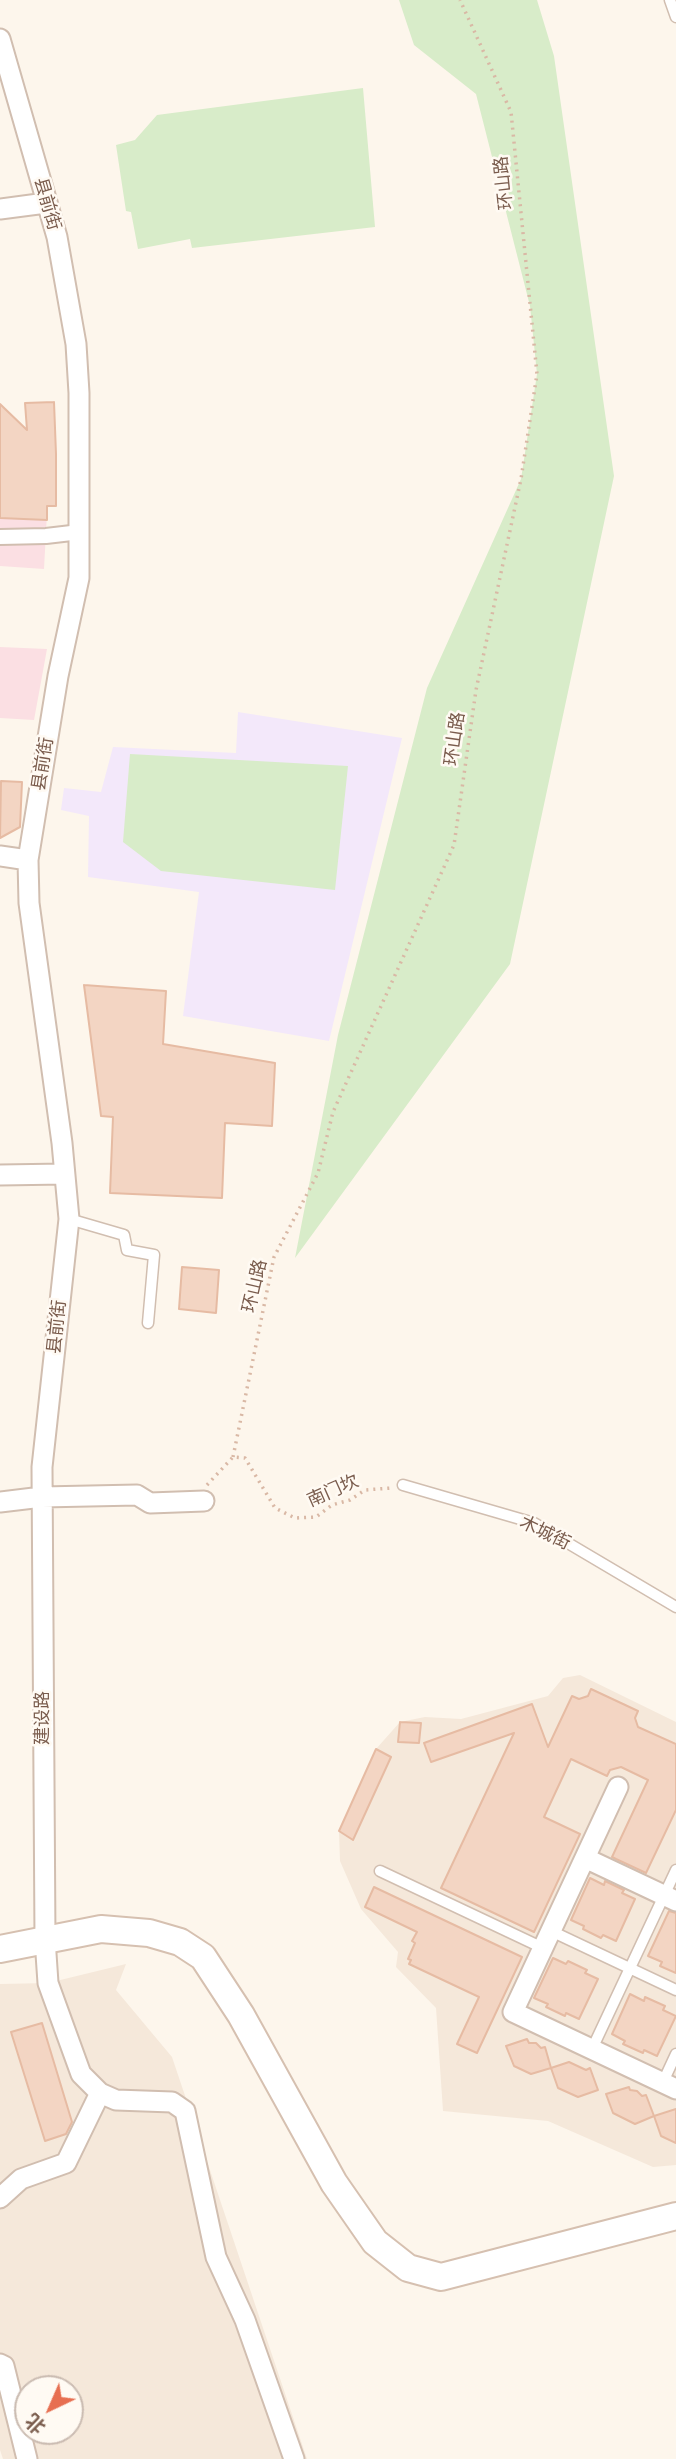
<!DOCTYPE html>
<meta charset="utf-8">
<style>
body{margin:0}
#map{position:relative;width:676px;height:2459px;overflow:hidden;background:#fdf6ec;font-family:Montserrat,"Noto Sans SC",sans-serif}
canvas{display:block}
.north{position:absolute;left:14px;top:2375px;width:70px;height:70px;box-sizing:border-box;background:#fffaf3;border:2px solid #cabbb1;border-radius:50%;rotate:224deg;font-size:19px;font-weight:700;line-height:28px;text-align:center;color:#7a5c4d}
.north::after{content:'';display:block;margin:auto;width:24px;height:32px;background:#e76f51;clip-path:polygon(50% 0,100% 100%,50% 72%,0 100%)}
</style>
<div id="map">
<canvas width="676" height="2459"></canvas>
<div class="north">北</div>
</div>
<script>
const g = document.querySelector('canvas').getContext('2d');
g.lineJoin = 'round';
function fill(path, color) {
  g.fillStyle = color;
  g.fill(path, 'evenodd');
}
function toPath(rows) {
  const path = new Path2D();
  for (const r of rows) {
    path.moveTo(r[0], r[1]);
    for (let i = 2; i < r.length; i += 2) path.lineTo(r[i], r[i + 1]);
  }
  return path;
}
function stroke(path, color, width, dash) {
  g.strokeStyle = color;
  g.lineWidth = width;
  g.lineCap = dash ? 'butt' : 'round';
  g.setLineDash(dash || []);
  g.stroke(path);
}
function write(font, color, halo, rows, align = 'center') {
  g.font = font + ' Montserrat,"Noto Sans SC",sans-serif';
  g.lineWidth = 5;
  g.setLineDash([]);
  g.textBaseline = 'middle';
  g.strokeStyle = halo;
  g.fillStyle = color;
  for (const [text, x, y, turn = 0] of rows) {
    g.save();
    g.translate(x, y);
    g.rotate((+turn || 0) * Math.PI / 180);
    g.textAlign = isNaN(turn) ? turn : align;
    if (halo) g.strokeText(text, 0, 0);
    g.fillText(text, 0, 0);
    g.restore();
  }
}
const residential = toPath([
 [580,1675,676,1722,676,2165,653,2167,548,2121,443,2111,436,2008,396,1967,398,1952,361,1909,340,1861,339,1831,376,1749,400,1722,425,1717,461,1719,548,1696,563,1678],
 [126,1964,116,1990,172,2057,307,2459,3,2459,0,2450,0,1984,48,1983],
 [28,2389,70,2389,70,2431,28,2431]
]);
const education = toPath([
 [238,712,402,738,329,1041,183,1016,199,892,88,877,89,816,61,810,64,788,101,792,113,747,236,753]
]);
const medical = toPath([
 [0,512,47,513,44,569,0,566],
 [0,647,47,649,34,720,0,718]
]);
const green = toPath([
 [399,0,537,0,554,56,614,476,510,964,295,1258,338,1035,427,688,521,479,537,374,530,306,476,94,414,45],
 [363,88,375,227,192,248,190,239,138,249,131,212,126,211,116,145,135,140,157,115],
 [130,754,348,766,335,890,161,871,123,842]
]);
const building = toPath([
 [54,402,56,454,56,506,47,506,47,520,0,518,0,404,27,430,25,403,54,402],
 [1,781,22,782,20,827,0,838,1,781],
 [84,985,166,991,163,1044,275,1063,272,1126,225,1123,222,1198,110,1193,113,1117,101,1116,84,985],
 [182,1267,219,1270,216,1313,179,1309,182,1267],
 [591,1689,638,1711,635,1718,638,1727,676,1744,676,1810,646,1873,616,1859,612,1857,648,1780,621,1767,610,1770,607,1776,571,1759,544,1817,580,1834,534,1932,441,1888,514,1733,431,1762,424,1743,532,1704,548,1747,572,1696,579,1699,588,1696,591,1689],
 [400,1722,421,1723,419,1743,398,1742,400,1722],
 [376,1749,391,1757,353,1840,339,1831,376,1749],
 [590,1878,604,1885,605,1881,624,1890,622,1893,635,1899,616,1941,603,1935,601,1938,583,1929,584,1926,571,1920,590,1878],
 [374,1887,522,1957,477,2053,457,2044,479,1997,409,1964,411,1960,408,1959,415,1943,412,1941,417,1932,365,1907,374,1887],
 [669,1911,676,1913,676,1973,660,1966,662,1962,648,1956,669,1911],
 [553,1958,566,1964,568,1961,587,1970,585,1973,598,1979,579,2019,566,2013,565,2016,546,2007,548,2004,534,1998,553,1958],
 [630,1994,644,2001,645,1997,665,2006,663,2010,676,2016,657,2056,644,2050,643,2053,623,2044,625,2041,612,2034,630,1994],
 [42,2023,72,2122,66,2134,45,2141,11,2032,42,2023],
 [527,2039,529,2043,536,2043,541,2048,545,2047,551,2068,531,2074,514,2066,506,2046,527,2039],
 [569,2062,586,2070,590,2068,598,2090,578,2097,558,2088,551,2068,569,2062],
 [629,2087,630,2090,637,2091,642,2096,646,2095,654,2116,635,2124,613,2113,606,2094,629,2087],
 [676,2109,676,2143,661,2136,654,2116,676,2109]
]);
const path = toPath([
 [233,1457,274,1257,318,1173,333,1112,454,845,476,690,521,479,537,374,511,112,460,0],
 [207,1485,233,1457,245,1458,275,1508,295,1518,316,1517,332,1505,350,1500,365,1490,391,1488]
]);
const service = toPath([
 [670,0,676,17],
 [69,1219,124,1235,127,1250,154,1255,148,1323],
 [403,1485,534,1523,676,1607],
 [380,1871,543,1948],
 [551,1931,676,1990],
 [592,2049,676,1870],
 [663,2082,676,2054]
]);
const pedestrian = toPath([
 [0,537,46,536,80,532]
]);
const minor = toPath([
 [0,39,57,237,76,344,79,393,79,578,58,676,28,860,29,903,62,1143,69,1219,42,1467,45,1939,48,1983,81,2074,100,2093,116,2100,172,2102,185,2111,216,2257,245,2320,294,2459],
 [0,209,46,203],
 [0,856,28,860],
 [0,1175,64,1174],
 [0,1502,42,1497,137,1495,150,1503,204,1501],
 [618,1787,513,2012,676,2089],
 [585,1858,676,1901],
 [0,2198,21,2179,66,2163,100,2093],
 [0,2364,4,2366,27,2459]
]);
const secondary = toPath([
 [0,1949,101,1929,149,1933,180,1942,203,1957,241,2015,334,2183,375,2242,408,2268,441,2277,676,2216]
]);
const streetNames = [
 ["环山路",504,183,-96],
 ["县前街",47,204,74],
 ["环山路",455,739,-82],
 ["县前街",43,764,-81],
 ["环山路",255,1286,-77],
 ["县前街",57,1327,-84],
 ["南门坎",333,1491,-24],
 ["木城街",545,1533,26],
 ["建设路",43,1718,-90]
];
fill(residential, '#f5e8da');
fill(education, '#f3e8fa');
fill(medical, '#fbdfe3');
fill(green, '#d8ecc9');
fill(building, '#f3d5c3');
stroke(building, '#e6bba3', 2);
stroke(service, '#d1beb0', 13);
stroke(pedestrian, '#d1beb0', 18);
stroke(minor, '#d1beb0', 23);
stroke(secondary, '#d6c0b0', 30);
stroke(path, '#d9b8a5', 3.5, [2, 5]);
stroke(service, '#fff', 10);
stroke(pedestrian, '#fff', 14);
stroke(minor, '#fff', 19);
stroke(secondary, '#fff', 26);
write('18px', '#7a5c4d', '#fffaf3', streetNames);
</script>
